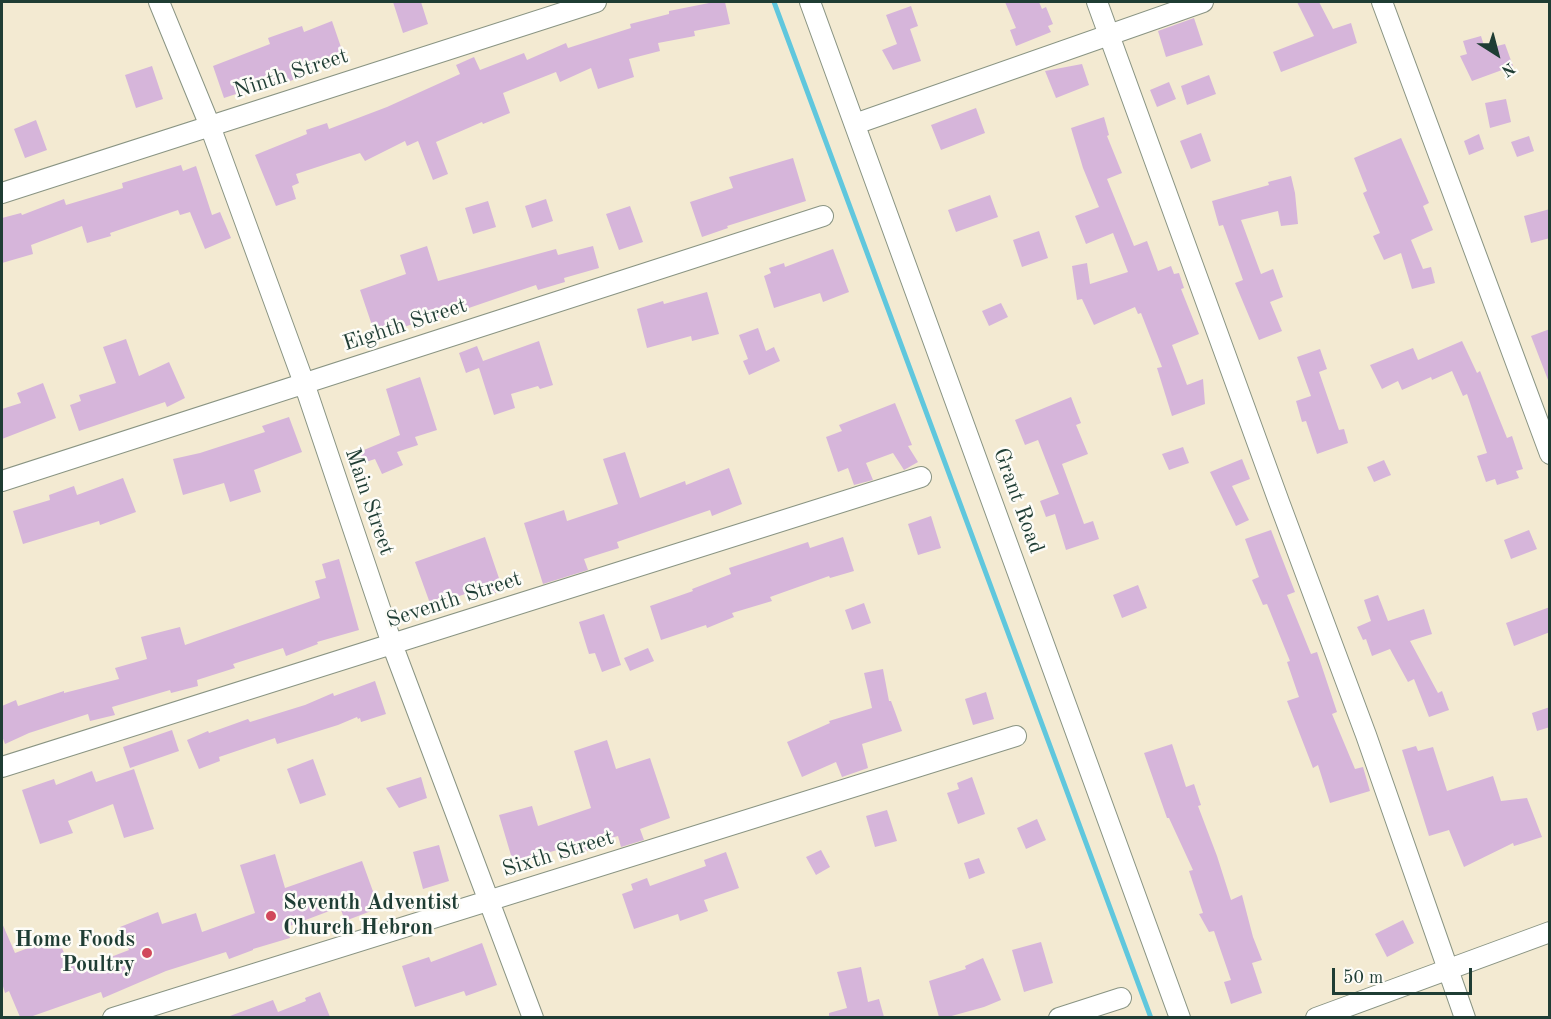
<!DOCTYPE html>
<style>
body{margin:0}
#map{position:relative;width:1551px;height:1019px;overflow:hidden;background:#f3ead2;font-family:"Old Standard TT",serif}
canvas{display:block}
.frame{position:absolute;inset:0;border:3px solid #1f3d34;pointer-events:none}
.north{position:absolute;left:1467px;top:24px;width:60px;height:60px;-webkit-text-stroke:4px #fdfcf7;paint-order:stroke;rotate:144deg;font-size:16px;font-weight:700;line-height:24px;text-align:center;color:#1f3d34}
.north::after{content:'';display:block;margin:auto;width:21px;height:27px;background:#1f3d34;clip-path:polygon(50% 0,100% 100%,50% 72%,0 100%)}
.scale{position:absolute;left:1332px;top:968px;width:140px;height:27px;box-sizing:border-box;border:3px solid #1f3d34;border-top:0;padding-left:8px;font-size:18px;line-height:21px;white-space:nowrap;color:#1f3d34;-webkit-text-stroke:4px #fdfcf7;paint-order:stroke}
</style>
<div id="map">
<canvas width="1551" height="1019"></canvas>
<div class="frame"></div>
<div class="north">N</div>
<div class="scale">50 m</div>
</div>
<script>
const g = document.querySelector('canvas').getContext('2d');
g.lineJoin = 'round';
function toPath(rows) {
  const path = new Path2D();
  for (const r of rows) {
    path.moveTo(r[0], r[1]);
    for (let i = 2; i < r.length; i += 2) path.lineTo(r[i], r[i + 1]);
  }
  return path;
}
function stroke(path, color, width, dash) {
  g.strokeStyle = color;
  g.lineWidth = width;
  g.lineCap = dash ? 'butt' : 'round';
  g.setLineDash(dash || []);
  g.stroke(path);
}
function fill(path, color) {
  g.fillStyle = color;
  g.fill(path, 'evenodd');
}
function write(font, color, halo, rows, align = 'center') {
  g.font = font + ' "Old Standard TT",serif';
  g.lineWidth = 5;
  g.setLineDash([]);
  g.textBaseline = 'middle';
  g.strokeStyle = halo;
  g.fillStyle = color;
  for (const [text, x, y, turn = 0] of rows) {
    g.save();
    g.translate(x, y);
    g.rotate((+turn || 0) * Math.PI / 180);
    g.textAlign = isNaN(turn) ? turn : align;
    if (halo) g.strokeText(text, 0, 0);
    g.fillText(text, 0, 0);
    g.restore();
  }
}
const stream = toPath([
 [774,2,1151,1018]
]);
const building = toPath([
 [393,2,421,2,428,24,403,33],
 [709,2,725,2,730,24,694,31,695,36,658,43,660,51,629,59,634,77,598,89,591,68,560,82,556,72,503,93,510,113,483,124,482,122,436,142,448,174,433,180,418,141,407,146,405,141,365,161,360,153,296,174,299,183,292,186,296,199,276,206,255,155,307,134,306,130,327,123,329,129,387,107,460,74,456,65,474,57,480,70,524,53,527,60,566,43,568,48,631,28,630,24,669,14,669,11,709,3],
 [1005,2,1039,2,1042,9,1046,7,1053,24,1048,26,1051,32,1016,46,1010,30,1016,28],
 [1297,2,1319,2,1333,29,1351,23,1357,43,1281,72,1273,52,1314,36],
 [911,6,918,26,910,29,921,61,893,70,882,50,897,44,886,15],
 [1194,18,1203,45,1166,57,1158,31],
 [332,21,343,53,315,63,318,71,279,85,262,87,240,97,239,93,224,98,213,66,270,44,268,38,302,26,304,32],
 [1481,36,1485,49,1505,44,1513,66,1472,81,1460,56,1467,54,1463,41],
 [1082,64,1089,85,1056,98,1045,71],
 [152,66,163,99,136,108,125,75],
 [1209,75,1216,94,1187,105,1181,86],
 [1169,82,1176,99,1157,107,1150,90],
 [1506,99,1511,122,1490,128,1485,103],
 [976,108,985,133,941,150,931,125],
 [1104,117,1109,135,1107,136,1122,173,1107,179,1134,246,1147,241,1158,271,1171,266,1174,274,1179,273,1184,288,1181,289,1199,334,1172,345,1187,385,1203,379,1205,404,1172,416,1157,368,1162,367,1141,313,1138,314,1135,307,1094,325,1082,299,1077,300,1072,266,1087,263,1090,284,1128,272,1113,233,1086,244,1075,216,1099,207,1083,168,1071,128],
 [36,120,47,150,25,158,14,129],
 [1201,133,1211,161,1191,169,1180,141],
 [1479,134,1484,149,1469,155,1464,141],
 [1529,136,1534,151,1517,157,1511,142],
 [1401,138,1429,203,1423,206,1433,230,1411,240,1423,269,1431,267,1435,283,1412,289,1401,253,1384,260,1373,236,1380,233,1363,193,1367,191,1354,158],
 [793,158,806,201,727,226,728,228,702,237,690,202,733,188,729,177],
 [181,165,183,171,196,166,212,215,220,212,231,238,205,249,190,212,180,215,178,210,110,233,111,236,87,243,82,226,31,245,33,254,2,263,2,218,21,213,22,215,64,199,66,205,123,188,122,183],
 [1291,176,1295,193,1298,224,1281,226,1278,211,1241,220,1261,274,1273,269,1283,297,1270,302,1282,331,1259,340,1235,283,1243,280,1223,225,1219,226,1212,201,1269,185,1268,182],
 [990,195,998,217,956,232,948,210],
 [546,199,553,221,532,228,525,206],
 [488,201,496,227,473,234,465,208],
 [630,206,643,242,619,250,606,214],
 [1550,209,1550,238,1531,243,1524,216],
 [1039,231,1048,258,1022,267,1013,240],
 [427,246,438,281,556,249,558,255,593,246,599,268,564,278,565,282,538,290,536,285,422,324,421,321,376,337,360,290,406,274,400,255],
 [833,249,849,292,823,302,820,293,774,308,764,276,771,273,769,268,784,263,785,267],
 [707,292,719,334,692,341,691,336,647,348,637,309,663,301,664,304],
 [1001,303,1008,317,989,326,982,311],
 [758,328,766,351,774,347,780,361,749,375,743,361,748,359,739,335],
 [1550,329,1550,379,1548,380,1531,336],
 [126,339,139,376,169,362,185,398,167,407,165,402,79,431,70,405,81,401,79,395,116,383,103,347],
 [539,341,553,385,540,389,538,386,511,394,515,408,494,415,479,368,466,373,459,353,477,346,483,361],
 [1462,341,1477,373,1480,371,1507,438,1512,436,1523,469,1516,471,1519,478,1497,485,1495,479,1486,482,1477,456,1487,453,1467,394,1463,396,1452,371,1432,380,1431,377,1402,390,1398,381,1382,389,1370,365,1413,348,1418,360],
 [1320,349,1327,369,1319,372,1339,430,1344,429,1348,443,1317,454,1306,421,1302,422,1296,401,1311,396,1297,357],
 [420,377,437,430,415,437,418,445,397,452,403,465,382,474,375,459,363,463,359,452,400,435,386,389],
 [43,383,56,418,2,439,2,409,21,403,17,393],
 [1071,397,1081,423,1076,425,1088,454,1062,464,1084,524,1093,521,1099,539,1066,550,1055,514,1046,517,1040,501,1059,494,1038,440,1025,445,1015,420],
 [895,403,912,445,908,446,918,462,904,470,893,453,866,463,873,480,854,485,848,468,838,472,826,437,842,431,839,425],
 [289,417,302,452,254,470,261,492,230,502,224,483,183,495,173,459,200,453,265,432,262,426],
 [1183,447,1189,463,1169,470,1162,454],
 [625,452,640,498,685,481,686,485,729,468,742,504,712,516,710,510,617,542,619,548,584,559,588,570,543,584,524,523,564,510,567,521,618,504,603,459],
 [1242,459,1250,479,1232,486,1249,520,1236,526,1210,472],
 [1384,460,1391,475,1374,482,1367,467],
 [123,478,136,512,100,525,99,521,23,544,13,511,50,500,49,495,74,486,77,495],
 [931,516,941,548,918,555,908,524],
 [1271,530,1295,592,1287,595,1311,654,1317,652,1337,712,1332,714,1355,769,1363,767,1370,791,1330,803,1318,765,1313,768,1287,701,1299,697,1287,662,1290,661,1267,604,1263,605,1252,580,1259,577,1245,539],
 [1529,530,1537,549,1511,559,1504,540],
 [485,537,503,590,488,596,485,587,431,606,415,562],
 [843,537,854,571,830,578,829,576,770,597,772,601,732,613,734,617,707,628,706,625,661,640,650,606,693,591,692,589,731,574,729,568,808,542,810,548],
 [339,559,359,630,317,642,318,644,286,656,283,648,233,664,235,668,197,680,198,686,171,693,170,690,112,707,115,715,90,721,88,714,29,733,5,744,2,736,2,706,16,700,18,706,64,691,64,693,119,679,115,668,147,659,141,637,180,627,185,645,320,598,315,581,326,578,322,564],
 [1138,585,1147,608,1122,618,1113,595],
 [1378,595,1388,621,1424,609,1432,634,1410,641,1438,693,1442,691,1449,710,1429,717,1414,679,1408,682,1390,649,1372,656,1366,639,1363,640,1357,627,1371,621,1364,600],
 [864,603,871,623,852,630,845,610],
 [1550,607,1550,632,1514,646,1506,623],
 [604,614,621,665,602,672,595,653,589,654,579,622],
 [648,648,654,661,630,671,624,658],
 [883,669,889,701,891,701,902,731,862,744,868,768,842,777,836,762,802,777,787,742,830,723,829,721,872,708,864,673],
 [375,681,386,714,361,722,360,718,358,719,357,717,338,725,277,744,275,738,219,757,220,761,199,769,187,740,208,731,209,733,248,719,250,722,305,705,333,693,334,696],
 [986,692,994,719,973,725,965,699],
 [1550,707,1550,727,1537,731,1532,713],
 [172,730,179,751,130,768,123,747],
 [607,740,616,769,650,758,670,818,640,829,644,840,621,847,618,836,588,845,590,850,564,859,561,849,513,862,499,815,532,806,538,826,591,808,574,751],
 [1172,744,1186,787,1194,784,1201,805,1198,806,1217,856,1231,900,1242,895,1253,937,1262,960,1252,963,1262,993,1231,1004,1224,982,1231,980,1214,931,1209,932,1199,914,1203,913,1189,871,1193,870,1169,818,1167,818,1144,753],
 [1416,746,1418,751,1433,747,1447,791,1493,776,1501,801,1527,798,1542,837,1514,846,1513,843,1464,867,1449,830,1429,836,1402,750],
 [313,759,326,795,300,804,287,769],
 [134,769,154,829,124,838,113,804,68,821,73,833,40,844,22,790,54,779,56,785,92,771,96,782],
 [421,777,427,798,399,808,386,788],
 [972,777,985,814,958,824,947,793,959,789,957,783],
 [887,810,897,841,875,847,866,816],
 [1037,819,1046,840,1026,849,1017,828],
 [439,845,449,881,423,889,413,852],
 [821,850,830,867,816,875,806,857],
 [726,852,739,888,704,900,708,911,680,921,678,914,634,929,622,894,633,890,631,884,647,878,650,886,706,866,704,860],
 [275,854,285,888,362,861,379,908,345,921,340,907,287,927,290,938,253,949,253,950,229,959,226,952,166,971,103,998,101,992,30,1017,20,1017,9,991,5,993,2,983,2,923,15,953,57,937,70,966,75,964,77,970,129,950,120,927,158,912,162,924,196,913,202,932,255,913,240,865],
 [979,858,985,873,969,879,964,863],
 [1403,920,1414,943,1387,957,1375,934],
 [1041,942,1053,983,1024,992,1012,950],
 [482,943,497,985,466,996,464,991,415,1007,402,966,429,957,431,962],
 [983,958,1001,1000,984,1007,948,1017,939,1017,929,981,966,969,965,966],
 [861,967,868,1002,879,999,884,1017,829,1017,829,1013,847,1008,837,972],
 [320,992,330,1017,230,1017,230,1016,273,1000,278,1012,306,1001,305,998]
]);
const minor = toPath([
 [159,2,210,126,304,383,392,644,533,1018],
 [810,2,1180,1018],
 [1097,2,1279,502,1366,735,1465,1018],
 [1382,2,1550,454],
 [855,124,1203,2],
 [2,193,596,2],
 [2,481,823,216],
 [2,767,921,477],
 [113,1018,1016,736],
 [1059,1018,1121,998],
 [1316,1018,1550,932]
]);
const markers = [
 [271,916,6,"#d1495b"],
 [147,953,6,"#d1495b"]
];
const streetNames = [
 ["Ninth Street",291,74,-18],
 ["Eighth Street",405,325,-18],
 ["Grant Road",1018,501,70],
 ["Main Street",369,502,71],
 ["Seventh Street",454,600,-18],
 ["Sixth Street",558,854,-17]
];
const poiNames = [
 ["Seventh Adventist",283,903],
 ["Church Hebron",283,928],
 ["Home Foods",135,940,"right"],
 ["Poultry",135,965,"right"]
];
stroke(stream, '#60c7dd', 5);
fill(building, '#d6b5da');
stroke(minor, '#899483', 22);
stroke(minor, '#fff', 20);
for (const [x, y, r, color] of markers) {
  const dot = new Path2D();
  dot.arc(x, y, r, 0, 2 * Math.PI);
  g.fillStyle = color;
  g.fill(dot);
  stroke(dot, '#fdfcf7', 2);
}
write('22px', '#1f3d34', '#fdfcf7', streetNames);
write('bold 22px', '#1f3d34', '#fdfcf7', poiNames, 'left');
</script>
